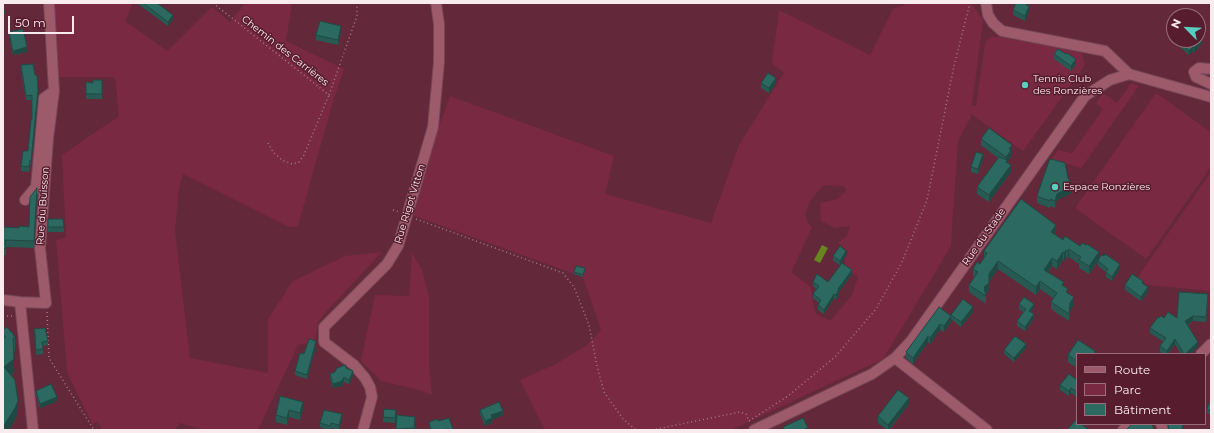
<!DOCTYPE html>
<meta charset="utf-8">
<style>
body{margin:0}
#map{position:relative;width:1214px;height:433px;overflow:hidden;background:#632839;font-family:Montserrat,sans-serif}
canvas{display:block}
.frame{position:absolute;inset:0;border:4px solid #faebee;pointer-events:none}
.legend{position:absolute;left:1076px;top:353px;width:130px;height:72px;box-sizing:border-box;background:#571d2f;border:1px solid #986f7b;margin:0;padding:5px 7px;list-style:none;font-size:12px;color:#faebee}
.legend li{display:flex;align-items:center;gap:8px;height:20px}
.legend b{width:20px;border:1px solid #986f7b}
.north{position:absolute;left:1166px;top:8px;width:40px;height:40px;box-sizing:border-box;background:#571d2f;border:1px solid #986f7b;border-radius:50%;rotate:294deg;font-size:11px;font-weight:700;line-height:16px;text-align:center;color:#faebee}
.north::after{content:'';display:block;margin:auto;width:14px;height:18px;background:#59cebf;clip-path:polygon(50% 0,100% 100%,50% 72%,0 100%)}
.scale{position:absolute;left:8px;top:16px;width:66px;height:18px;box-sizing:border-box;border:2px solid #faebee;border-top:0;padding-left:5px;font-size:12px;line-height:14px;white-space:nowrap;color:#faebee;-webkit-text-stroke:3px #571d2f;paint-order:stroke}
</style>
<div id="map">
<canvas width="1214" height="433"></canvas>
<div class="frame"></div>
<ul class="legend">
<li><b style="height:5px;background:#9c5a6b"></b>Route</li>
<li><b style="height:11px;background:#7a2943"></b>Parc</li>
<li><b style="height:11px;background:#2c6961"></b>Bâtiment</li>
</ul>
<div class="north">N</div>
<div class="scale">50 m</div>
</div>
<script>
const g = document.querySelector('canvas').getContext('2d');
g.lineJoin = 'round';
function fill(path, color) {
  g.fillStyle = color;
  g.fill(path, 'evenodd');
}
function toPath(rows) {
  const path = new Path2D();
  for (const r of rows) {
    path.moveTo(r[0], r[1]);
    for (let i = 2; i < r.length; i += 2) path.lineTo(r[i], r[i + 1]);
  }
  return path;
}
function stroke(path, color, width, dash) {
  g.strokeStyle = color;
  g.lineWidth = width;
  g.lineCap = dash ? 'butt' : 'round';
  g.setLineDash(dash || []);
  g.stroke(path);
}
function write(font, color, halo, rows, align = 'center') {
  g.font = font + ' Montserrat,sans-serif';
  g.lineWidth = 3;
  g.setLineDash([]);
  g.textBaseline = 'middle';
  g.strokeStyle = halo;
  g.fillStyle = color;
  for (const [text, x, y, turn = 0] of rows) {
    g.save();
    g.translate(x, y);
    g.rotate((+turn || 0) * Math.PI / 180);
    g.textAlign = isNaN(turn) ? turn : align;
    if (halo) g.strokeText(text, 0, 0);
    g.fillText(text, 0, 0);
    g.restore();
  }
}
const green = toPath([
 [54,3,133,3,125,21,167,51,212,7,230,22,245,3,292,3,286,41,344,69,334,98,298,226,289,227,183,174,179,188,175,231,190,358,268,373,268,319,293,281,345,256,382,252,327,311,318,322,315,342,298,345,258,430,204,430,180,423,175,430,102,430,98,422,92,424,67,372,56,240,66,237,62,155,119,116,115,77,57,77],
 [909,3,971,3,983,20,972,105,976,106,985,43,988,39,992,36,1075,50,1082,54,1085,65,1023,151,971,114,970,119,958,141,951,246,883,359,731,430,545,430,520,380,554,365,587,345,601,330,583,277,412,215,433,143,450,96,614,156,605,194,711,223,739,145,784,73,772,63,779,10,870,55,893,9],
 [823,185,844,186,846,191,837,199,820,203,821,221,835,228,850,226,847,236,838,243,848,251,843,267,858,277,852,295,830,321,816,314,813,303,811,287,791,272,812,228,806,219,806,212,809,203],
 [1131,83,1139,86,1081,168,1058,161,1049,163,1058,150,1072,153,1103,109,1096,103,1103,93,1117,103],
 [1156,93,1211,132,1211,167,1146,259,1075,208],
 [1211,172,1211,291,1148,285,1137,278],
 [412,253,422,270,429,296,429,365,432,395,419,390,381,381,361,361,375,295,409,296]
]);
const water = toPath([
 [822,245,828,248,820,263,814,260]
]);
const path = toPath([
 [213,3,329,95,357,16,357,3],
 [268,143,273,152,282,160,292,164,299,162,304,155,329,95],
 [393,210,399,212],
 [416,219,563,273,574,287,589,325,597,366,604,392,623,419,636,430],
 [47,312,49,358,94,430],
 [3,316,13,316],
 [749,421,788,396,835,357,876,309,902,262,927,200,954,66,970,3],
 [652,430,740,412,746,414,749,421]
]);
const street = toPath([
 [986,3,988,15,993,23,1002,31,1105,51,1129,74],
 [1211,69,1199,68,1194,72,1196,77,1211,84],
 [25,200,36,187,44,98,54,91],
 [3,300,20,302],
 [1201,354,1211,344],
 [895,358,987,430],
 [1161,424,1163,430],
 [33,430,20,302,46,303,40,248,48,139,54,91,49,3],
 [363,430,372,397,370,387,365,378,354,365,324,342,324,327,387,264,398,246,433,127,439,62,439,24,436,3],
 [754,430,872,374,895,358,911,341,1085,96,1110,80,1129,74,1211,97],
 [1123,430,1129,424]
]);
const wall = toPath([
 [138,3,157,3,173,19,168,26,138,4],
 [1028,5,1029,11,1025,21,1013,15,1013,10],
 [341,31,338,45,316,40,316,35],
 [9,32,27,52,13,55,9,37],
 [1180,43,1202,43,1194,53,1193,51,1189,55,1180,47],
 [1054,54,1076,64,1071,71,1054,59],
 [21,65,35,75,38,95,31,165,30,165,29,172,21,171,21,166,28,151,32,120,32,100,26,100,21,70],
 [102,80,102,99,86,99,86,82,93,83],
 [761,83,776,83,769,93,761,88],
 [981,139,1012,152,1011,154,1011,157,1007,162,1011,172,989,202,977,194,977,187,998,158,981,145],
 [983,159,978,174,971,172,971,167],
 [1068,178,1072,193,1057,200,1055,208,1050,206,1050,208,1037,203,1037,196],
 [37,195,34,248,6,247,6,255,3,256,3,227,19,228,29,227],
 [63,219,64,232,48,232,48,227],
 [1056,232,1055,234,1063,240,1099,259,1120,269,1112,281,1106,277,1106,272,1098,266,1098,262,1089,274,1079,268,1079,264,1069,257,1068,259,1066,257,1064,261,1063,260,1057,269,1052,266,1048,273,1064,287,1074,305,1070,311,1069,321,1051,309,1051,302,1053,298,1040,289,1036,295,998,269,989,282,989,290,986,294,986,304,969,292,969,285,974,277,973,277,973,269,980,264,984,257,984,251],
 [846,255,840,265,833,261,833,256],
 [585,270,583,277,574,274,574,272],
 [852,274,839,292,839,294,836,300,834,298,824,314,818,310,818,305,819,303,813,298,813,294,816,289,813,286,813,282,828,282],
 [1143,284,1148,292,1141,301,1125,290,1125,285],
 [3,298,4,306,4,314,3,314],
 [1208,300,1206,322,1193,321,1188,325,1198,347,1190,354,1181,354,1175,344,1168,354,1164,354,1160,352,1160,346,1164,342,1150,333,1150,328,1159,318,1177,318],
 [1019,304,1034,308,1031,312,1034,319,1025,331,1017,326,1017,321,1023,312,1019,309],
 [939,307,951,322,944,332,940,330,930,344,928,342,913,364,906,358,906,352],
 [973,312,961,327,951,319,951,315],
 [34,329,48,341,48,345,43,346,43,354,36,355,35,344],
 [3,330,15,338,15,351,14,351,14,372,11,375,18,414,15,420,3,430],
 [1078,340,1095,351,1095,354,1077,354,1077,368,1068,362,1068,355],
 [316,345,307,379,295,375,295,371,304,354],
 [1026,348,1014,362,1004,354,1004,350],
 [346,368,353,376,349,384,344,382,342,386,333,388,330,379,330,374],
 [1077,380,1077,397,1071,393,1069,396,1060,390,1060,385],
 [36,391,57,401,40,408,36,396],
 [280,396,303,409,300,420,289,417,287,425,276,422,276,415],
 [1211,399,1211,415,1207,413,1207,409],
 [909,404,889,430,887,430,878,423,878,416],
 [480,410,503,415,492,420,492,423,485,426,480,414],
 [396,415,395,423,383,422,383,417],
 [397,415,415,417,415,430,396,430],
 [342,419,339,430,331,428,331,430,328,430,320,427,320,423],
 [438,421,453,430,430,430,429,426,429,422]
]);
const shadedWall = toPath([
 [1029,6,1029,11,1025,21,1025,16],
 [3,10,5,10,5,14,3,15],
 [173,15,173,19,168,26,168,22],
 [341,26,341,31,338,45,338,40],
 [1202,39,1202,43,1194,53,1194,48],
 [27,47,27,52,13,55,13,51],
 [1193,47,1193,51,1189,55,1189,51],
 [1076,59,1076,64,1071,71,1071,66],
 [776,78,776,83,769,93,769,88],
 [38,90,38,95,31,165,31,161],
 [1012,145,1012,152,1011,154,1011,157,1007,162,1007,167,1006,169,1006,157,1009,149],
 [983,154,983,159,978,174,978,169],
 [1011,165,1011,172,989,202,989,195],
 [1072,186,1072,193,1057,200,1055,208,1055,201,1057,194],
 [37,188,37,195,34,248,34,241],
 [1056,225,1056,232,1051,239,1051,232],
 [1069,249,1069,257,1068,259,1068,251],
 [1066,250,1066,257,1064,261,1064,253],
 [846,251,846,255,840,265,840,261],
 [1063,252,1063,260,1057,269,1057,261],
 [1099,252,1099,260,1089,274,1089,266],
 [1052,258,1052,266,1044,278,1044,270],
 [998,261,998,269,989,282,989,290,984,295,984,287,989,274],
 [1120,264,1120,269,1112,281,1112,277],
 [852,270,852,274,839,292,839,294,836,300,836,295,838,289],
 [1040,281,1040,289,1036,295,1036,287],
 [1064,282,1064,289,1062,285],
 [1148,287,1148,292,1141,301,1141,297],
 [834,294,834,298,824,314,824,310],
 [1074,297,1074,305,1070,311,1069,321,1070,303],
 [1034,304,1034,308,1029,316,1029,311],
 [973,307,973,312,961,327,961,322],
 [1034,314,1034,319,1025,331,1025,327],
 [951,316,951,322,944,332,944,326],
 [1193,316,1193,321,1185,326,1185,321],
 [940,324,940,330,930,344,930,338],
 [928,336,928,342,913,364,913,358],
 [1175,339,1175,344,1168,354,1167,354,1167,351],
 [316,341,316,345,307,379,307,375],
 [1198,342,1198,347,1190,354,1185,354],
 [1026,344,1026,348,1014,362,1014,358],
 [14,359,14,372,4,380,4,367],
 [353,371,353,376,349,384,349,380],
 [344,377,344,382,342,386,333,388,333,384],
 [1071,388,1071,393,1069,396,1069,391],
 [57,397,57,401,40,408,40,404],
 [909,398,909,404,888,430,888,425],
 [18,401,18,414,15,420,9,430,3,430,3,427],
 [303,402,303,409,300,420,300,413],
 [289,410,289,417,287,425,287,418],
 [503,411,503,415,492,420,492,423,485,426,485,421,491,415],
 [342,414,342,419,339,430,339,425],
 [1183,424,1184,424,1184,427,1183,430,1182,430],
 [808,428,808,430,802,430]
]);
const building = toPath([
 [143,3,157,3,173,15,168,22,143,3],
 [1016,3,1027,3,1026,5,1029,6,1025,16,1013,10,1016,3],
 [320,21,341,26,338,40,316,35,320,21],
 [23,29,27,47,13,51,9,32,23,29],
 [1198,36,1202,39,1194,48,1193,47,1189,51,1180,43,1182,40,1198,40,1198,36],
 [1058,49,1066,54,1067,53,1076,59,1071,66,1054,54,1058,49],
 [33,64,35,75,37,75,38,90,31,161,30,160,29,167,21,166,23,151,28,151,31,120,32,120,32,95,26,96,21,65,33,64],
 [768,73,776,78,769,88,761,83,768,73],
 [93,80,102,80,102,94,86,94,86,82,93,83,93,80],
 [989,128,1012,145,1009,149,1011,150,1006,157,981,139,989,128],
 [976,152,983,154,978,169,971,167,976,152],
 [999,157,1007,160,1006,162,1011,165,989,195,977,187,999,157],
 [1051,159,1065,163,1068,178,1072,186,1057,194,1055,201,1050,199,1050,201,1037,196,1049,161,1051,159],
 [37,188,34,241,5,240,6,248,3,249,3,227,19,228,19,226,29,227,30,197,37,188],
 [1021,199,1056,225,1051,232,1063,240,1065,236,1080,246,1082,243,1086,245,1087,244,1099,252,1089,266,1079,260,1081,257,1069,249,1068,251,1066,250,1064,253,1063,252,1057,261,1052,258,1044,270,1064,282,1062,285,1068,289,1066,292,1074,297,1070,303,1069,314,1051,302,1057,293,1040,281,1036,287,998,261,989,274,989,283,984,287,986,296,969,285,978,272,973,269,977,262,980,264,987,253,984,251,1021,199],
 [48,219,63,219,64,227,48,227,48,219],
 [840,246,846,251,840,261,833,256,840,246],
 [1105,254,1120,264,1112,277,1106,272,1108,269,1098,261,1101,255,1104,256,1105,254],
 [842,263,852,270,838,289,839,289,836,295,834,294,824,310,818,305,821,300,813,294,819,286,813,282,817,274,828,282,842,263],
 [576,266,585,268,583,275,574,272,576,266],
 [1132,274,1143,281,1142,283,1148,287,1141,297,1125,285,1132,274],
 [1179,292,1208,294,1206,317,1193,316,1185,321,1198,342,1185,354,1184,354,1175,339,1167,351,1160,346,1166,338,1150,328,1158,317,1159,318,1161,316,1164,318,1168,312,1177,318,1179,292],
 [1024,297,1034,304,1029,311,1034,314,1025,327,1017,321,1026,309,1019,304,1024,297],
 [963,299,973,307,961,322,951,315,963,299],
 [939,307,951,316,944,326,940,324,930,338,928,336,913,358,906,352,939,307],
 [7,327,11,332,12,332,15,338,13,338,14,359,4,367,15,380,18,401,15,408,3,427,3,340,6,337,3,334,3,330,7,327],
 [45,328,48,341,42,342,43,349,36,350,35,339,36,339,34,329,45,328],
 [1015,336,1026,344,1014,358,1004,350,1015,336],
 [309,339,316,341,307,375,295,371,300,353,304,354,309,339],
 [1078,340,1095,351,1094,354,1077,354,1077,361,1068,355,1078,340],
 [345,365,346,368,353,371,349,380,344,377,342,381,333,384,330,374,335,372,337,368,345,365],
 [1069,374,1077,380,1077,392,1071,388,1069,391,1060,385,1069,374],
 [51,384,57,397,40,404,36,391,51,384],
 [898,390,909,398,888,425,878,416,898,390],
 [280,396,303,402,300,413,289,410,287,418,276,415,280,396],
 [1211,399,1211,411,1207,409,1211,399],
 [499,402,503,411,491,415,492,418,485,421,480,410,499,402],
 [384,409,396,410,395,418,383,417,384,409],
 [324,410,342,414,339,425,331,423,330,426,320,423,324,410],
 [397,415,415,417,414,428,396,429,397,415],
 [449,418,453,429,431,430,429,422,437,419,438,421,449,418],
 [803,418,808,428,802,430,785,430,783,427,803,418],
 [1076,420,1077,420,1077,424,1081,424,1089,430,1067,430,1076,420],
 [1132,424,1152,424,1154,430,1126,430,1132,424],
 [1169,424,1183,424,1182,429,1182,430,1170,430,1168,427,1169,424]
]);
const markers = [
 [1025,85,4,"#59cebf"],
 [1055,187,4,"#59cebf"]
];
const streetNames = [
 ["Chemin des Carrières",285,51,38],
 ["Rue Rigot Vitton",410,204,-73],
 ["Rue du Buisson",43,206,-86],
 ["Rue du Stade",984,237,-55]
];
const poiNames = [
 ["Tennis Club",1033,79],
 ["des Ronzières",1033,91],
 ["Espace Ronzières",1063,187]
];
fill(green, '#7a2943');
fill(water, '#698520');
stroke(street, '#744656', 12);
stroke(path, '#a37b86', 1.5, [1, 3]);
stroke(street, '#9c5a6b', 10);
fill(wall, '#265a53');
fill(shadedWall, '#1f4a44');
fill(building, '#2c6961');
stroke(building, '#1f4a44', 1);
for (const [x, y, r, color] of markers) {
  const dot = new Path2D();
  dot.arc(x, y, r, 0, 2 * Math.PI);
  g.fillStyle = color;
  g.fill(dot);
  stroke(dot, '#571d2f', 1.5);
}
write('10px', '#faebee', '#571d2f', streetNames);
write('10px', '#faebee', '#571d2f', poiNames, 'left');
</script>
